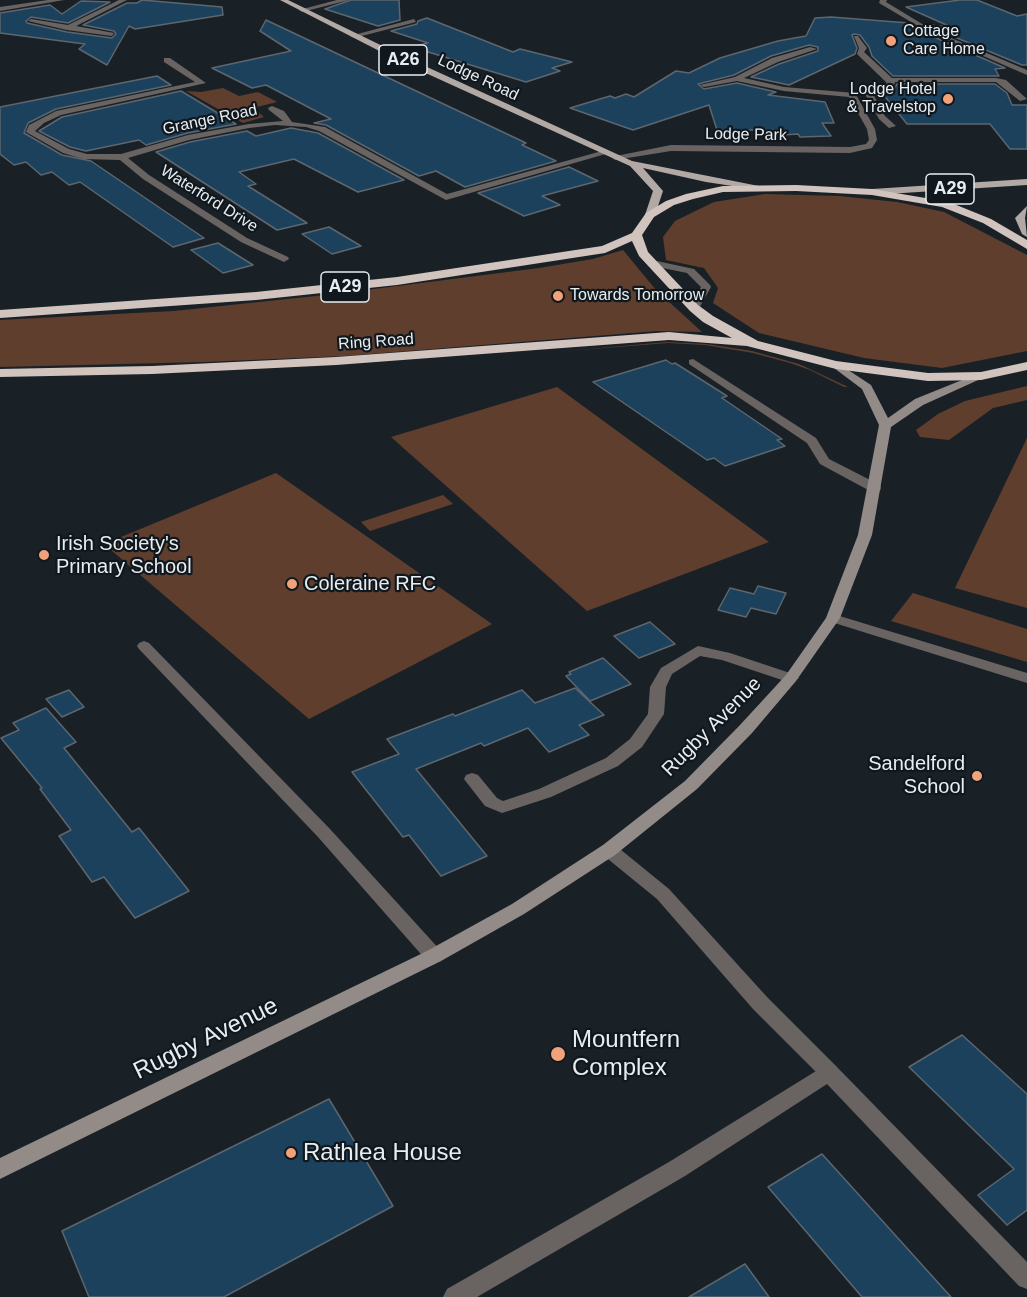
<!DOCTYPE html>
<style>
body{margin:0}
canvas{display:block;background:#192127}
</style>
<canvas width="1027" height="1297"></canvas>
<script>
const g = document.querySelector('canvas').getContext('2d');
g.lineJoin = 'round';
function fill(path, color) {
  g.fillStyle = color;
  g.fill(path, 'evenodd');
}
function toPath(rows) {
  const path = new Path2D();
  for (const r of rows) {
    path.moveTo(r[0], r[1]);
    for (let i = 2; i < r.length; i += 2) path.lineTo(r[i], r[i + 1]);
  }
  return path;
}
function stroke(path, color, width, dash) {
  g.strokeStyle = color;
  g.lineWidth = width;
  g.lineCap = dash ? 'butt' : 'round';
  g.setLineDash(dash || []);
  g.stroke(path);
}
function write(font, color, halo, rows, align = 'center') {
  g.font = font + ' Arial,sans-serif';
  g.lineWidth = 4.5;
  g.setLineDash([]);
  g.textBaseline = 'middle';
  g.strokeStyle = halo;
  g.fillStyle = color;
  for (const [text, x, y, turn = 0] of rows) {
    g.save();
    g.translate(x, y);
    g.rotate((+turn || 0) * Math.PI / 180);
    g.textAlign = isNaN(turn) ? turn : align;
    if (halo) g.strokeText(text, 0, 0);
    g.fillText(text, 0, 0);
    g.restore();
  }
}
const green = toPath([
 [223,88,239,96,258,92,277,102,253,108,264,117,243,123,186,91,201,92],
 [765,194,839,196,897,202,944,212,1027,255,1027,351,942,368,864,358,759,333,713,303,718,288,704,268,666,260,663,237,675,221,714,202],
 [623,250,656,290,702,332,657,331,345,356,203,362,0,367,0,320,174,311,335,294,539,268,593,259],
 [667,342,706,344,752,351,799,364,848,387,844,387,810,370,790,363,753,353,705,345,668,343,567,351],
 [1027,386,1027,400,993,408,949,440,920,437,916,430,938,414,965,401],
 [557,387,769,542,587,611,391,437],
 [1027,438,1027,608,955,588],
 [276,473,492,624,309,719,104,544],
 [443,495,453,504,370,531,361,522],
 [913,593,1027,629,1027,662,891,621]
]);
const building = toPath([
 [142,0,222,7,223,15,135,29,129,26,107,65,79,49,85,44,0,33,0,13,50,5,62,14,81,1,110,2,68,23,31,17,26,21,27,23,67,32,112,38,116,34,114,31,83,25,127,3,137,3,142,0],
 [351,0,399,0,400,20,378,26,325,9,351,0],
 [960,0,977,0,1017,16,1027,14,1027,65,1022,65,933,28,928,25,951,27,906,7,960,0],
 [831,17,909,23,927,34,1005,68,995,69,999,76,893,76,872,56,869,47,860,35,854,34,852,35,857,48,855,54,789,85,751,77,779,64,818,51,818,47,809,45,771,56,734,75,698,84,704,89,737,83,776,92,768,95,825,102,834,123,822,123,831,136,800,137,798,134,782,135,780,130,717,130,709,105,633,130,570,108,610,96,615,98,626,94,634,97,676,71,689,73,720,58,778,41,806,36,815,18,831,17],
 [427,18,513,52,520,49,572,62,552,68,560,71,526,82,412,47,428,43,391,31,417,24,418,21,427,18],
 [266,20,526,143,522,145,556,161,465,187,436,171,419,176,326,125,314,123,331,119,266,85,252,88,212,68,291,51,260,31,266,20],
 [157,76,171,85,56,109,28,123,24,133,62,155,91,161,204,238,173,247,80,182,69,185,52,172,41,175,26,162,14,165,0,154,0,107,157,76],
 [897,84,995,84,1007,93,1012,105,1027,105,1027,149,1010,149,990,124,907,124,883,94,895,88,897,84],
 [181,91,236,124,188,133,146,145,139,140,86,151,70,147,39,131,62,117,181,91],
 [291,128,318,133,404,180,358,192,294,159,239,172,256,184,248,186,307,223,277,230,156,152,190,142,247,131,256,136,291,128],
 [569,167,598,181,542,196,560,205,524,216,478,193,569,167],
 [329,227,361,246,332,254,302,234,329,227],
 [218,243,253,265,223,273,191,250,218,243],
 [666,360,672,364,675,363,727,396,722,398,782,439,777,440,785,446,725,466,714,458,707,460,593,382,666,360],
 [758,586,786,593,776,614,751,608,746,617,718,610,730,588,754,594,758,586],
 [650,622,675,644,639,658,614,636,650,622],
 [603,658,631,684,590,701,566,676,571,674,569,672,603,658],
 [575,688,604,715,579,725,589,735,549,752,528,728,484,746,481,743,416,769,487,856,441,876,409,835,403,837,352,772,399,754,387,739,453,714,455,716,522,690,535,703,575,688],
 [69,690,84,707,62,717,46,699,69,690],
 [46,708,76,742,64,748,132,832,139,828,189,891,135,918,104,877,92,882,59,836,71,830,40,789,42,788,1,738,19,730,13,723,46,708],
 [962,1035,1027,1094,1027,1210,1007,1225,978,1195,1014,1169,909,1067,962,1035],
 [329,1099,393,1206,224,1297,89,1297,62,1231,329,1099],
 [822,1154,951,1297,862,1297,768,1187,822,1154],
 [745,1264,769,1297,689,1297,745,1264]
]);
const lane = toPath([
 [48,0,64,0,0,11,0,7,48,0],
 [337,0,349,0,302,12,299,10,337,0],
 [880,0,887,0,886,2,932,30,1027,70,1027,75,928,32,879,3,880,0],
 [414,19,416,22,354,38,350,36,414,19],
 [854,36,858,36,867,48,864,52,892,78,996,78,1006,80,1027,99,1020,101,996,82,895,82,894,86,872,92,885,116,896,126,889,128,879,119,865,94,852,97,848,95,887,83,857,54,859,48,854,36],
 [652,260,694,269,710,285,711,287,698,310,690,310,689,308,701,287,687,273,648,265,647,263,652,260],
 [693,359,816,438,829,459,880,485,881,488,880,491,870,491,820,464,807,443,689,364,689,360,693,359],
 [833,614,1027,673,1027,683,828,621,826,618,833,614],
 [829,1063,836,1066,1027,1262,1027,1289,1019,1286,827,1084,685,1176,477,1297,443,1297,447,1289,669,1162,829,1063]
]);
const street = toPath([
 [119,0,127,0,76,26,114,33,112,36,67,30,28,21,31,19,68,25,119,0],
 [810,47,817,49,778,62,744,78,784,87,855,93,875,129,877,140,872,148,850,153,671,151,615,160,611,157,671,145,850,147,866,144,869,140,867,129,849,97,784,91,737,81,704,87,700,85,735,77,772,58,810,47],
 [164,58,170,58,206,83,61,115,44,123,35,131,69,149,87,154,121,154,188,135,249,124,283,121,269,110,268,108,272,106,284,111,292,122,325,127,447,194,602,151,609,153,446,200,319,131,306,127,275,125,249,128,189,140,128,158,149,175,247,238,288,257,289,259,284,262,241,242,143,179,120,160,83,159,63,153,26,132,29,125,56,111,195,82,164,62,164,58],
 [144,641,149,643,330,829,441,951,443,956,441,961,434,963,427,961,318,837,139,649,137,646,139,643,144,641],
 [698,646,730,653,796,675,799,678,791,683,722,660,700,656,672,674,666,687,664,714,642,747,618,766,551,797,502,813,485,806,464,779,466,775,472,773,478,775,497,798,503,801,539,789,606,758,630,739,648,714,650,687,661,668,698,646],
 [609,844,615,845,669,889,767,997,836,1066,839,1072,836,1078,829,1081,822,1078,753,1009,657,899,603,855,600,850,603,845,609,844]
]);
const secondary = toPath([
 [836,362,871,385,888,418,915,399,977,374,981,373,987,376,923,405,891,427,872,535,840,618,796,681,752,733,697,789,615,855,524,914,441,961,0,1179,0,1158,427,951,512,904,603,845,685,781,740,725,786,675,826,618,858,535,879,425,862,389,830,365,836,362]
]);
const primary = toPath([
 [280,0,288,0,403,56,632,161,764,187,759,190,706,182,643,168,663,191,655,215,647,217,645,215,653,191,630,166,397,60,280,0],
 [1027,179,1027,185,872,195,867,192,872,189,1027,179],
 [1027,206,1025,218,1027,237,1022,234,1015,218,1027,206]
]);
const highway = toPath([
 [796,185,872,189,949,202,991,219,1027,240,1027,249,983,223,942,207,872,195,796,191,723,192,693,199,674,205,654,217,642,235,648,252,698,305,713,316,758,341,836,361,928,373,981,372,1027,362,1027,370,981,380,928,381,836,369,747,346,669,340,336,365,152,374,0,377,0,369,152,366,336,357,669,332,732,338,703,322,690,311,639,256,632,241,605,253,397,285,256,300,0,318,0,310,256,292,397,277,602,246,632,233,646,213,666,201,686,194,723,186,796,185]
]);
const markers = [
 [891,41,6,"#f1a27b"],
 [948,99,6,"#f1a27b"],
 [558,296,6,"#f1a27b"],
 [44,555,6,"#f1a27b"],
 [292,584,6,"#f1a27b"],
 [977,776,6,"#f1a27b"],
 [558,1054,8,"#f1a27b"],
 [291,1153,6,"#f1a27b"]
];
const farPoinames = [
 ["Cottage",903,32],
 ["Care Home",903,50],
 ["Lodge Hotel",936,90,"right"],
 ["& Travelstop",936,108,"right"],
 ["Towards Tomorrow",570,296]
];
const farStreetnames = [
 ["Lodge Road",478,78,25],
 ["Grange Road",210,120,-12],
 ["Lodge Park",746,135,1],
 ["Waterford Drive",209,199,32],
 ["Ring Road",376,342,-4]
];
const shields = [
 [403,60,48],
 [950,189,48],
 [345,287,48]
];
const shieldNames = [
 ["A26",403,60],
 ["A29",950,189],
 ["A29",345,287]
];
const poiNames = [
 ["Irish Society's",56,544],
 ["Primary School",56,567],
 ["Coleraine RFC",304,584],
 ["Sandelford",965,764,"right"],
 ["School",965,787,"right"]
];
const streetNames = [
 ["Rugby Avenue",712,727,-45]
];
const nearStreetnames = [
 ["Rugby Avenue",206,1039,-26]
];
const nearPoinames = [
 ["Mountfern",572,1040],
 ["Complex",572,1068],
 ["Rathlea House",303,1153]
];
fill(green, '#5f3e2e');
fill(building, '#1c415d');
stroke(building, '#5d666e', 1.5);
fill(lane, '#696462');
fill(street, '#696462');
fill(secondary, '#938b87');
fill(primary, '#b3a9a4');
fill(highway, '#d1c4be');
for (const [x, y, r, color] of markers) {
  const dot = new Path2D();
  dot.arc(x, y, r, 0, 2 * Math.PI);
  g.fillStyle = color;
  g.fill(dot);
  stroke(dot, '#10181e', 2);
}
write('16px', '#e7edf1', '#10181e', farPoinames, 'left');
write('16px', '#e7edf1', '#10181e', farStreetnames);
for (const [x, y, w] of shields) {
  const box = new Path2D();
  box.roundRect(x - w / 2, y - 15, w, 30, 4.5);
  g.fillStyle = '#10181e';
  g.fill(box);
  stroke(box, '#e7edf1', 1.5);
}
write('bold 18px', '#e7edf1', null, shieldNames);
write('20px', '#e7edf1', '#10181e', poiNames, 'left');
write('20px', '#e7edf1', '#10181e', streetNames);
write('24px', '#e7edf1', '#10181e', nearStreetnames);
write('24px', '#e7edf1', '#10181e', nearPoinames, 'left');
</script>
